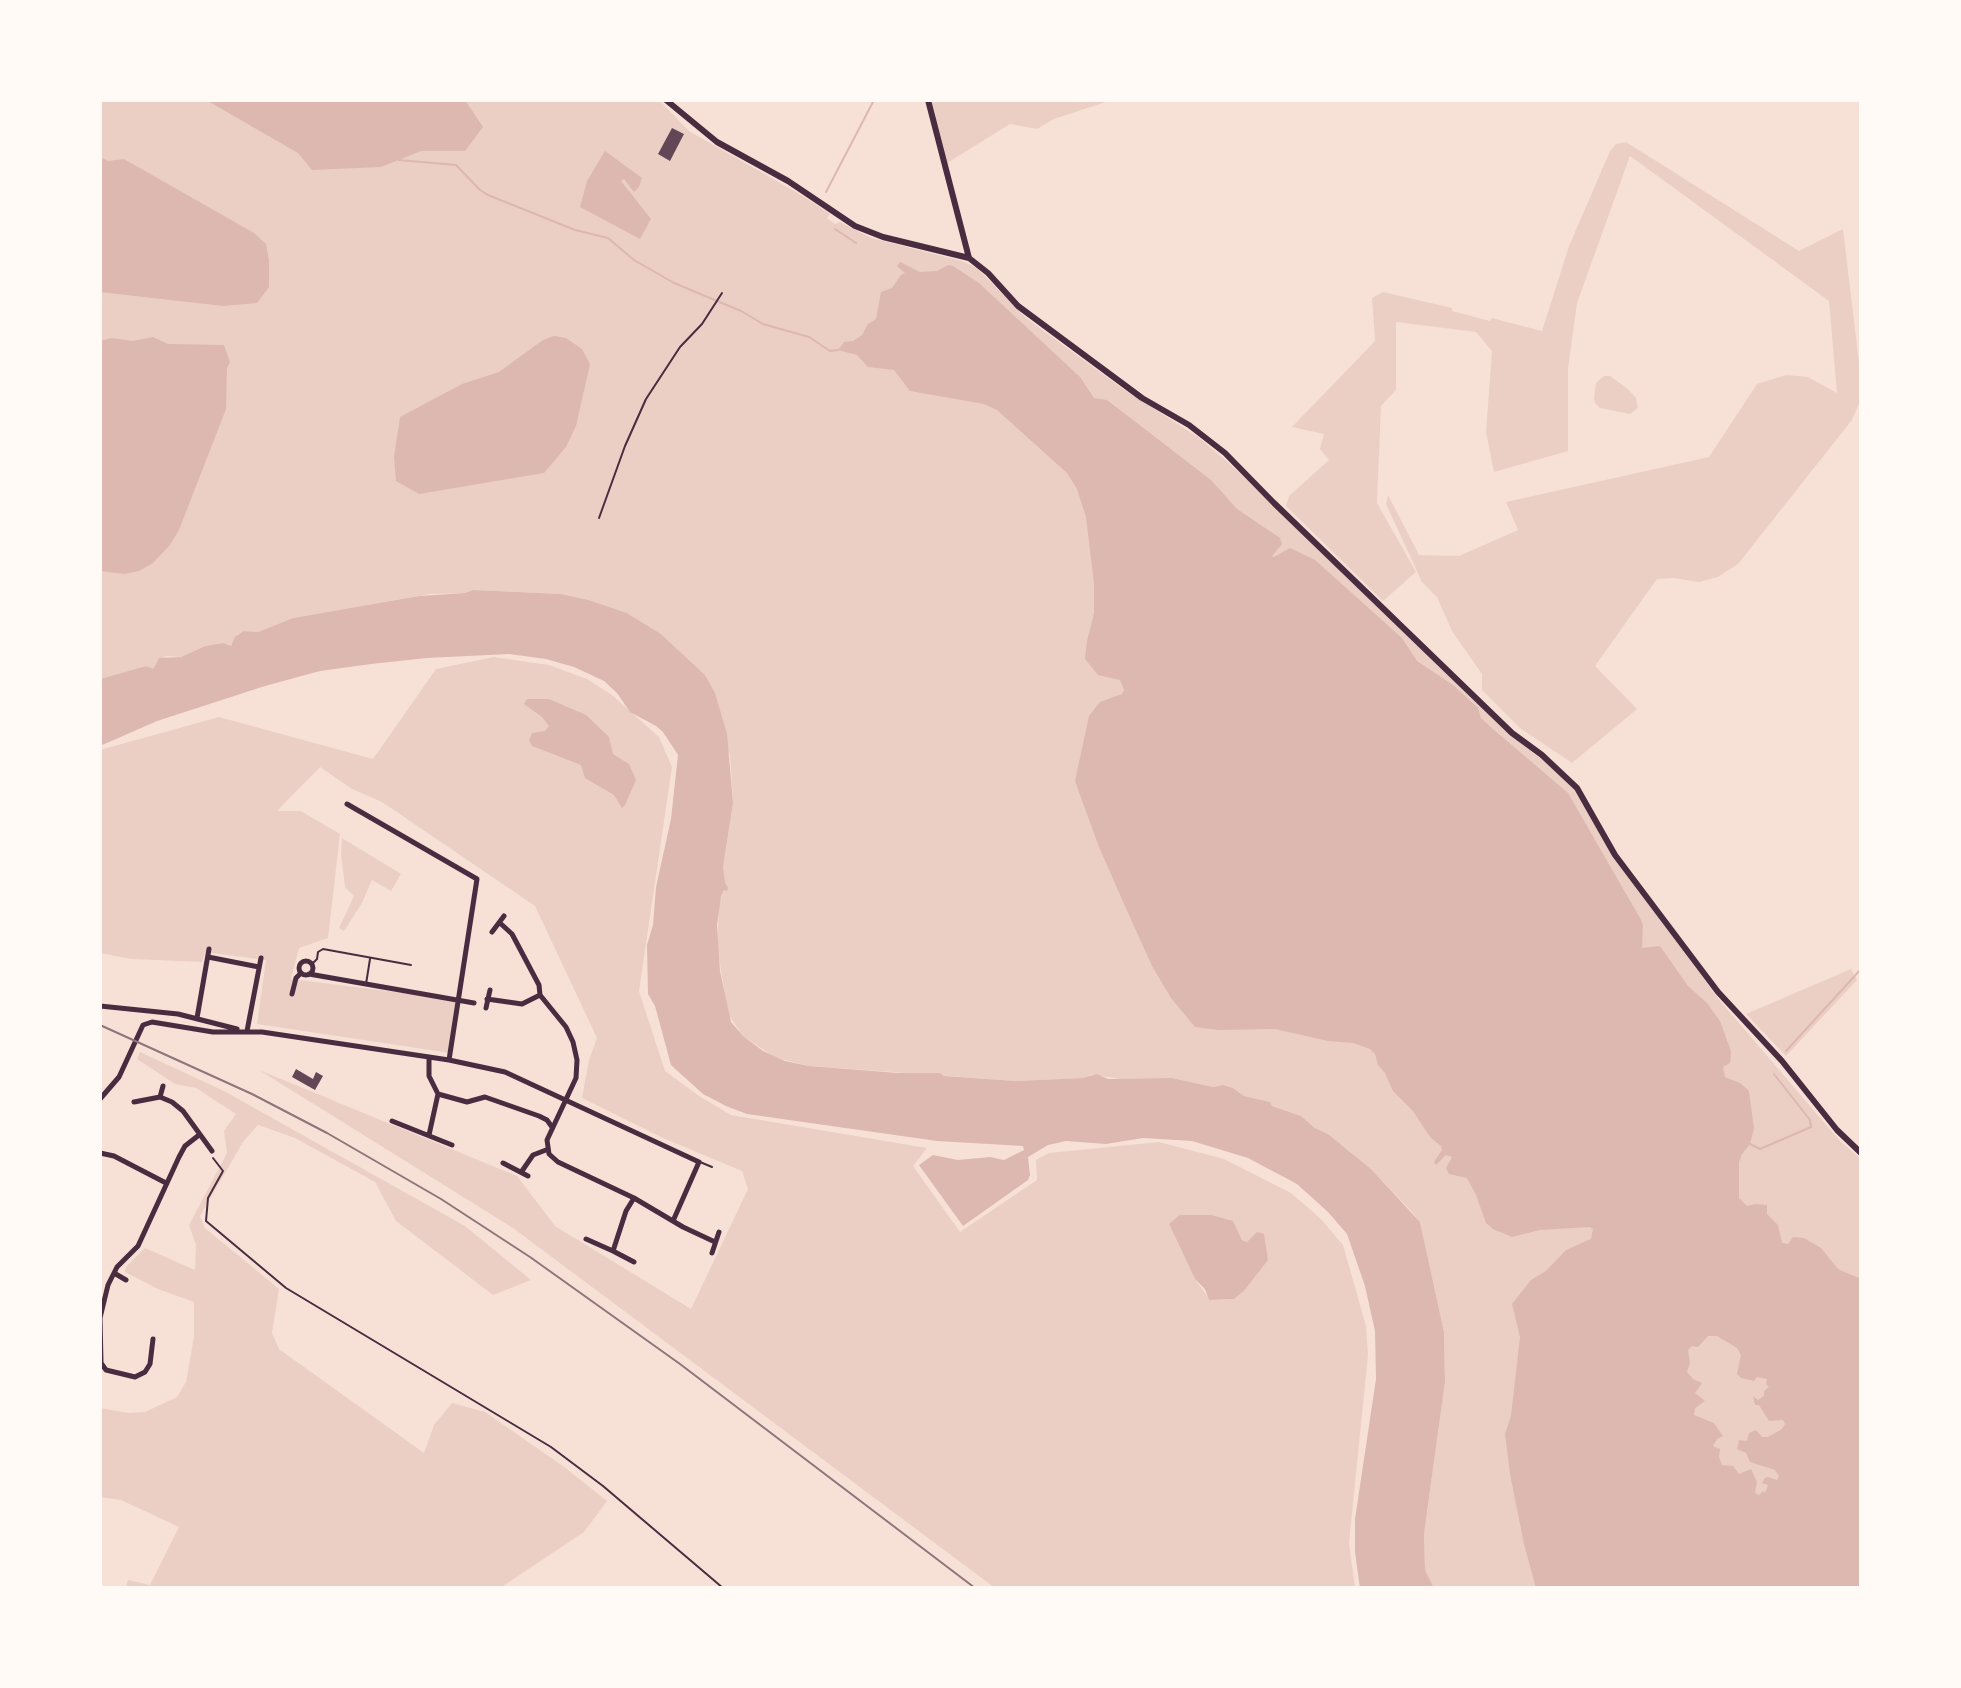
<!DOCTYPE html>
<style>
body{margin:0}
#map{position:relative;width:1961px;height:1688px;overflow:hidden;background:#f7e1d7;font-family:"Source Sans 3",sans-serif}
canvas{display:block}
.frame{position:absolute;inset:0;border:102px solid #fffaf5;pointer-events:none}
</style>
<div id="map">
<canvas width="1961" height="1688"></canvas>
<div class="frame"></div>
</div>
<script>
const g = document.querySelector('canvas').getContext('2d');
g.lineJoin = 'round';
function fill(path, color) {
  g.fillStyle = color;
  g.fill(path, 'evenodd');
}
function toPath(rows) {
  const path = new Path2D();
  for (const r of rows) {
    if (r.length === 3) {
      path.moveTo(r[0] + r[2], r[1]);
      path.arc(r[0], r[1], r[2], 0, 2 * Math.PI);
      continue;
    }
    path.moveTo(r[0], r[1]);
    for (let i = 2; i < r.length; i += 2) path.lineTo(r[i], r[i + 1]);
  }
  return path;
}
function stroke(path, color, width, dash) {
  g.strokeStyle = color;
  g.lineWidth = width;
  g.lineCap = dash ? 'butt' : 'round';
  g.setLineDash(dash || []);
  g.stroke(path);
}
const green = toPath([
 [100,100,659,100,689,131,803,196,830,214,827,218,835,224,840,222,871,238,962,261,977,268,1026,318,1123,389,1198,437,1231,465,1510,735,1549,765,1574,790,1651,907,1720,1001,1840,1141,1861,1159,1861,1588,1434,1588,1425,1570,1424,1534,1445,1382,1444,1332,1420,1222,1413,1213,1371,1169,1328,1134,1315,1128,1301,1116,1272,1106,1269,1102,1244,1096,1233,1088,1223,1085,1213,1087,1172,1078,1122,1079,1092,1075,1083,1078,1016,1081,810,1066,776,1058,743,1036,728,1014,717,945,719,905,724,890,723,867,733,803,730,756,705,675,661,634,627,613,589,600,561,594,473,590,465,593,430,594,293,618,258,632,243,631,237,635,230,647,223,643,205,646,181,657,166,656,157,661,153,670,146,666,100,679],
 [928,100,1112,100,1054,119,1037,129,1010,124,944,165],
 [1626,142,1799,251,1843,229,1860,371,1860,401,1852,420,1738,564,1718,577,1699,582,1674,578,1657,579,1595,666,1637,709,1572,763,1520,728,1482,690,1482,674,1452,631,1437,597,1422,582,1386,504,1388,495,1419,555,1459,556,1518,530,1506,502,1709,457,1757,384,1786,375,1808,377,1837,393,1829,301,1630,156,1577,303,1568,369,1568,451,1494,472,1486,432,1492,351,1476,332,1396,322,1396,390,1381,406,1377,503,1416,572,1383,601,1286,506,1289,496,1329,460,1320,449,1324,434,1292,427,1375,341,1372,298,1383,292,1452,308,1452,311,1490,321,1492,318,1542,331,1569,246,1610,151,1616,144],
 [1604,376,1610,376,1628,389,1636,398,1638,408,1630,414,1600,408,1595,403,1594,398,1596,383],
 [494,657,549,665,587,679,612,695,659,737,672,767,639,991,665,1071,699,1096,731,1115,927,1148,913,1166,960,1232,1037,1180,1036,1160,1049,1153,1159,1142,1224,1159,1291,1193,1320,1218,1343,1245,1366,1326,1368,1355,1349,1543,1355,1588,995,1588,513,1228,259,1070,517,1176,555,1226,691,1309,748,1189,742,1171,663,1138,582,1098,589,1060,597,1038,535,906,382,802,352,789,320,767,277,811,301,811,340,834,328,938,299,948,291,979,460,1000,450,1053,257,1024,266,960,205,952,202,962,131,959,100,953,100,750,219,717,373,759,436,669],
 [1233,1221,1242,1240,1248,1242,1252,1237,1267,1260,1244,1291,1234,1299,1210,1300,1195,1279,1169,1224],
 [342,838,401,874,391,891,372,880,362,903,344,931,339,928,354,896,345,887,341,854],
 [1861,961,1851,969,1857,980,1786,1056,1746,1014,1851,969],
 [140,1052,224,1091,465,1226,531,1280,493,1295,396,1221,375,1182,295,1138,258,1125,243,1142,200,1216,205,1228,279,1289,272,1333,279,1349,424,1453,434,1425,452,1403,485,1412,563,1466,607,1501,584,1532,500,1588,126,1588,128,1580,150,1585,179,1527,121,1500,100,1497,100,1408,129,1413,145,1412,177,1397,186,1382,194,1337,194,1302,158,1289,125,1272,126,1267,145,1248,195,1270,196,1245,189,1225,227,1153,224,1131,236,1114,196,1088,175,1084,137,1059]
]);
const water = toPath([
 [206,100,465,100,483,127,465,151,421,151,381,167,312,170,298,153],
 [605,151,642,178,639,187,634,192,624,179,621,181,651,219,640,239,580,207,587,181],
 [100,157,108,161,124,159,254,233,266,244,269,260,269,287,257,303,223,306,100,292],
 [900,262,920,272,937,271,948,265,953,266,979,283,1080,377,1094,398,1107,400,1211,480,1237,509,1280,538,1282,544,1272,556,1274,557,1290,548,1315,560,1402,638,1417,661,1453,685,1478,708,1481,718,1494,730,1568,793,1640,918,1643,925,1642,948,1660,946,1688,986,1707,1003,1720,1021,1731,1051,1730,1063,1723,1067,1725,1077,1740,1083,1749,1091,1754,1129,1750,1144,1742,1154,1739,1162,1739,1198,1747,1206,1756,1204,1767,1205,1767,1214,1778,1225,1782,1243,1788,1244,1793,1237,1804,1238,1821,1248,1838,1269,1861,1279,1861,1588,1536,1588,1524,1544,1510,1474,1505,1434,1511,1416,1520,1337,1512,1304,1531,1280,1546,1271,1566,1250,1591,1239,1593,1229,1590,1227,1540,1230,1512,1237,1493,1229,1486,1223,1476,1195,1467,1178,1449,1174,1446,1168,1452,1157,1446,1155,1436,1165,1434,1162,1442,1150,1441,1146,1430,1137,1413,1111,1393,1091,1385,1073,1378,1065,1375,1054,1370,1049,1353,1043,1328,1041,1275,1029,1219,1030,1195,1027,1171,998,1152,966,1125,906,1099,847,1075,781,1089,716,1100,702,1122,694,1124,690,1120,680,1098,675,1085,659,1087,641,1094,613,1094,583,1086,517,1077,489,1067,473,997,410,984,404,910,391,894,370,868,367,857,355,838,350,844,342,853,341,862,335,868,324,876,319,881,292,892,288,901,275,905,273,897,266],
 [1708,1336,1717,1336,1737,1348,1741,1355,1737,1374,1741,1378,1750,1380,1754,1381,1757,1377,1767,1379,1766,1384,1769,1387,1764,1391,1764,1396,1758,1400,1753,1396,1755,1405,1759,1405,1769,1421,1783,1420,1785,1424,1782,1429,1768,1437,1762,1437,1756,1430,1749,1433,1747,1441,1739,1440,1737,1449,1746,1453,1750,1462,1775,1470,1779,1476,1777,1480,1768,1477,1765,1478,1762,1483,1768,1485,1765,1493,1763,1491,1759,1495,1755,1493,1757,1482,1751,1469,1739,1474,1733,1466,1722,1465,1719,1457,1720,1449,1713,1446,1717,1439,1723,1436,1714,1423,1694,1415,1695,1408,1705,1401,1695,1393,1702,1383,1693,1379,1687,1372,1690,1362,1688,1350,1692,1346,1698,1347],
 [554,336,566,338,582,349,590,364,576,426,566,447,544,473,419,494,396,481,394,457,400,417,462,384,499,372,543,340],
 [153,337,168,344,224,345,230,362,227,368,226,409,179,530,170,545,153,563,139,571,125,574,100,571,100,341,111,338,133,341],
 [473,590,561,594,589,600,627,613,661,634,705,675,715,693,727,734,733,803,723,867,725,883,728,888,727,891,724,890,721,897,717,925,720,971,731,1022,743,1036,763,1051,785,1061,809,1066,898,1073,940,1073,944,1076,1016,1081,1083,1078,1097,1074,1108,1079,1172,1078,1213,1087,1223,1085,1233,1088,1244,1096,1270,1102,1272,1106,1301,1116,1315,1128,1328,1134,1371,1169,1420,1222,1444,1332,1445,1382,1424,1534,1425,1570,1434,1588,1360,1588,1355,1552,1355,1519,1376,1379,1375,1331,1365,1286,1347,1234,1328,1212,1297,1184,1248,1158,1192,1141,1143,1138,1106,1144,1066,1141,1048,1145,1028,1157,1030,1175,1028,1180,963,1226,919,1165,933,1155,958,1160,990,1157,1004,1160,1024,1150,1023,1146,937,1141,747,1114,726,1106,703,1094,671,1065,655,1006,648,994,647,945,653,925,656,887,671,819,678,755,663,732,656,726,630,712,617,693,604,681,574,667,546,659,509,654,427,658,371,664,320,671,265,686,157,721,100,746,100,679,146,666,153,669,159,658,181,657,205,646,223,643,231,646,235,637,243,631,258,632,293,618,419,596,465,593],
 [527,699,549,699,586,715,609,737,613,754,629,764,636,780,625,805,622,808,614,795,585,778,581,765,532,746,529,740,532,733,545,731,549,726,542,717,524,704],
 [1180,1215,1211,1215,1233,1221,1242,1240,1247,1242,1257,1232,1264,1234,1268,1260,1244,1291,1234,1299,1209,1300,1205,1289,1195,1279,1169,1224]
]);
const stream = toPath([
 [399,160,456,165,480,190,488,195,575,230,608,238,634,260,674,283,741,311,763,324,809,337,830,351,838,350],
 [826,192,874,100],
 [835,229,856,243],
 [1786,1051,1861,969],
 [1750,1144,1760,1149,1811,1127,1810,1120,1774,1074]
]);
const building = toPath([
 [672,128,684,134,670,161,658,154],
 [296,1069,313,1079,316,1072,323,1076,315,1090,292,1077]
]);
const path = toPath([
 [599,518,625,446,646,399,680,347,702,324,722,293],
 [213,1158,223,1171,208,1198,206,1221,286,1288,551,1447,603,1486,723,1588]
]);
const service = toPath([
 [312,964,317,959,318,952,323,949,411,965],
 [366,984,370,959],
 [700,1162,712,1167]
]);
const minor = toPath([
 [500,923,512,934,539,985,540,995,566,1027,573,1042,577,1060,576,1078,547,1140,549,1154,558,1162,634,1198,683,1227,715,1242],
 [492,932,504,916],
 [208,957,259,967],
 [306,968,7],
 [309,974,474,1003],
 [292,994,296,978,301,973],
 [487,999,522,1004,540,995],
 [100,1006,178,1014,237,1029],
 [486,1008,490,990],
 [197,1018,209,949],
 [247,1031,261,958],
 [429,1057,429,1076,438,1094,429,1135],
 [449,1060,505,1072,699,1162,673,1221],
 [438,1094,467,1102,485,1097,539,1116,547,1120,552,1127],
 [160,1097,163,1086],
 [100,1099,119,1077,143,1025,152,1022,213,1032,262,1032,449,1060,477,879,347,804],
 [134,1102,160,1097,172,1102,183,1111,212,1151],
 [392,1121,452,1145],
 [100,1153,114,1156,166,1183],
 [503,1163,528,1176],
 [522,1171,533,1155,546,1150],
 [634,1198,626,1211,613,1251,634,1262],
 [586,1239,613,1251],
 [712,1253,719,1232],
 [114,1273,126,1280],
 [153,1339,150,1364,145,1372,135,1377,106,1370,101,1363,100,1318,108,1285,117,1267,138,1246,179,1157,185,1146,199,1135]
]);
const tertiary = toPath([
 [666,100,717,142,788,181,855,226,883,237,969,258,988,273,1018,306,1142,398,1189,425,1225,453,1274,503,1512,733,1542,755,1577,788,1615,855,1718,992,1782,1061,1837,1130,1861,1153],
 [928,100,969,258]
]);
const rail = toPath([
 [100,1025,252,1094,327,1133,441,1199,530,1257,680,1364,975,1588]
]);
fill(green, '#ebcfc5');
fill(water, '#dcb8b0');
stroke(stream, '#dcb8b0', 2);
fill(building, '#644757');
stroke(path, '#4a2c40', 2);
stroke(service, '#4a2c40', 2);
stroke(minor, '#4a2c40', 5);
stroke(tertiary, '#4a2c40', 6);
stroke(rail, '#8f747c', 2);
</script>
